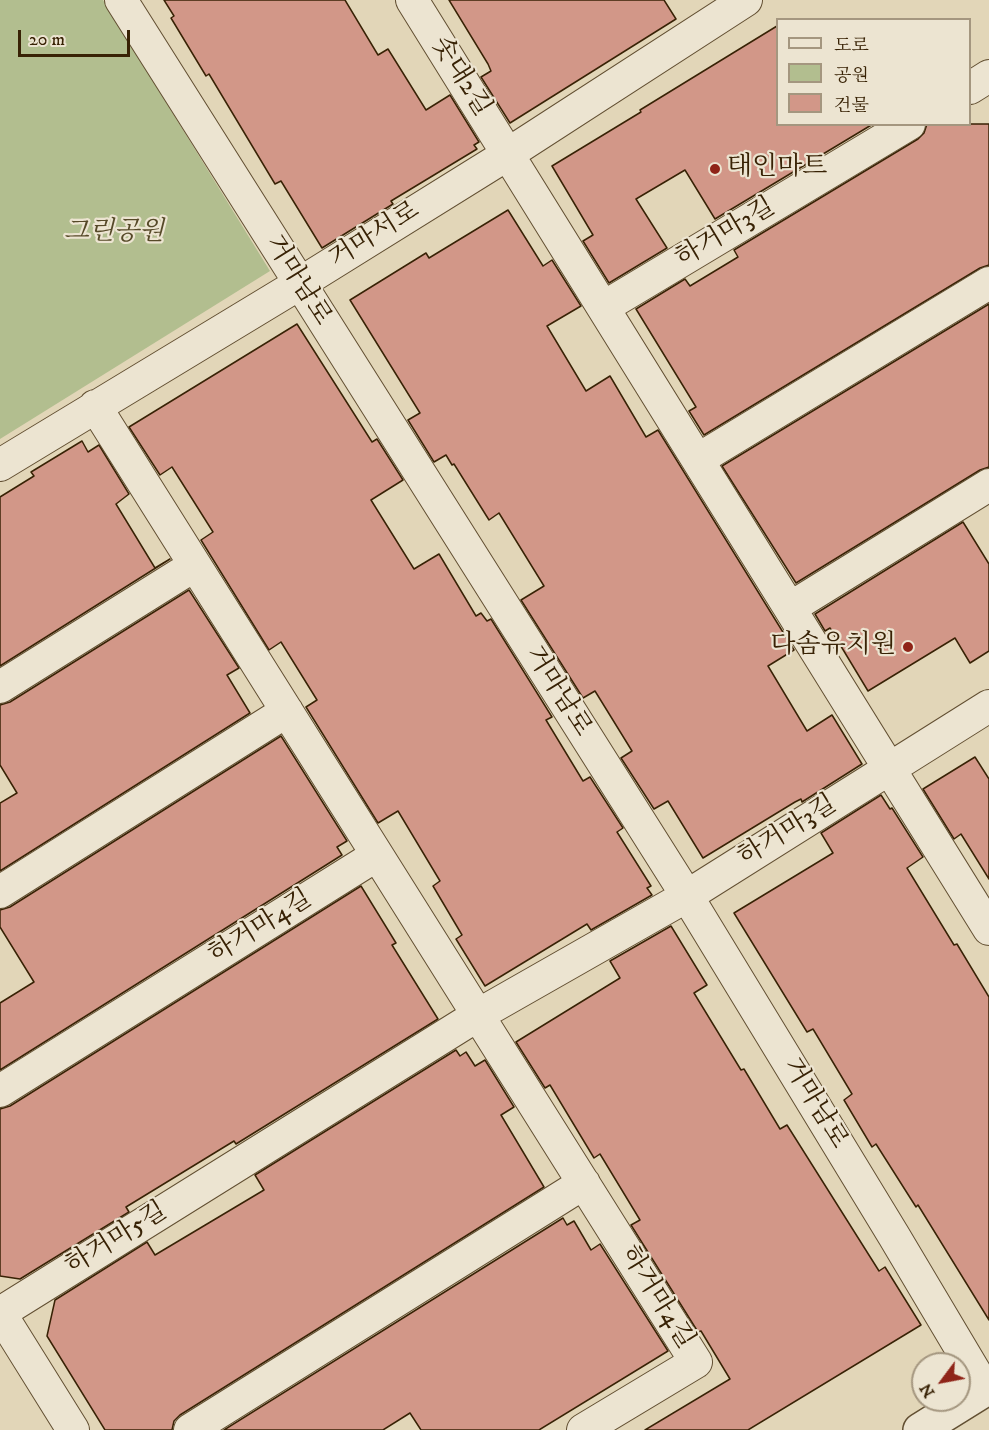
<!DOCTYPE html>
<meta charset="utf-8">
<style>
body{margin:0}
#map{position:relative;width:989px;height:1430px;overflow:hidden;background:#e2d6b8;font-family:"IM FELL DW Pica","Noto Serif KR",serif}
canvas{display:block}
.legend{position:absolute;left:776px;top:18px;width:195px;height:108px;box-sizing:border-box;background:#ece4d1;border:2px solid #a4967f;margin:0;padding:8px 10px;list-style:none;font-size:18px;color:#382205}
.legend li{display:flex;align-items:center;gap:12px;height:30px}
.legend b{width:30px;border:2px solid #a4967f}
.north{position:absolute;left:911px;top:1352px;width:60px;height:60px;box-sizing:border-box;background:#ece4d1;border:2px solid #a4967f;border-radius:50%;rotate:238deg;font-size:16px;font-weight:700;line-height:24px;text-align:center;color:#382205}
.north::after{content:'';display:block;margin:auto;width:21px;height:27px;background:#8f2418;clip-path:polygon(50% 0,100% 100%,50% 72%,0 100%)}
.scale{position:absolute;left:18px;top:30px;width:112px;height:27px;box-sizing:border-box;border:3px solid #382205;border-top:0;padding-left:8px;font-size:18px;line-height:21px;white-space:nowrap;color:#382205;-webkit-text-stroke:4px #ece4d1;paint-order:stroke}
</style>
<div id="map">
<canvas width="989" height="1430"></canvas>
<ul class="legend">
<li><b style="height:8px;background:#ece4d1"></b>도로</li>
<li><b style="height:16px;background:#b2be8f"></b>공원</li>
<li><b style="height:16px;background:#d29788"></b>건물</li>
</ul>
<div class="north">N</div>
<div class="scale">20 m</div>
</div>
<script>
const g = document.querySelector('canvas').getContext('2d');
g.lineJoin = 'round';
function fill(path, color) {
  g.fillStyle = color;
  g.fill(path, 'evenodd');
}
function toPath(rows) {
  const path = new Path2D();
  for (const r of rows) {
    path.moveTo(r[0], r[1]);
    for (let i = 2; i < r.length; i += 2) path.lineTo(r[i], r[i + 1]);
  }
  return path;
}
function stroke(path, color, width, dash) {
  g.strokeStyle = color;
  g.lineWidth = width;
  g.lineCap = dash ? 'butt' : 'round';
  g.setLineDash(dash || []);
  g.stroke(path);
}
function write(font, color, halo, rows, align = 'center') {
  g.font = font + ' "IM FELL DW Pica","Noto Serif KR",serif';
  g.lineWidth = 4.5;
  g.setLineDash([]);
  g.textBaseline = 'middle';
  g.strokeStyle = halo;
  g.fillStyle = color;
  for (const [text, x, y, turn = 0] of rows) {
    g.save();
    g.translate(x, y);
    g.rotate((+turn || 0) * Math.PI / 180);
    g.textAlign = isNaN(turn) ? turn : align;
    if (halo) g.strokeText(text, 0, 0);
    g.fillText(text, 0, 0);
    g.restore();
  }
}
const green = toPath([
 [0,0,103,0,270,271,0,439]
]);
const building = toPath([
 [164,0,345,0,378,55,388,49,426,110,450,95,479,142,474,145,477,149,391,201,393,204,322,248,281,181,275,184,209,74,206,76,171,18,174,16,164,0],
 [449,0,664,0,676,19,510,123,481,77,491,71,488,64,449,0],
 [777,26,777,124,873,124,715,219,685,170,636,199,667,248,609,283,583,241,593,235,552,166,641,112,640,110,777,26],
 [927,124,989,124,989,265,980,268,704,435,689,411,696,407,636,309,685,279,690,286,738,257,734,250,918,139,924,133,927,124],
 [508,210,543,266,552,260,581,306,547,326,586,391,610,376,646,437,658,430,794,650,768,666,807,731,832,715,862,764,802,802,801,799,795,802,703,858,668,801,654,809,621,758,632,751,595,691,583,698,521,600,544,586,499,513,489,520,454,464,452,465,446,455,434,462,408,420,420,413,350,300,426,253,429,258,508,210],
 [989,304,989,467,980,470,796,583,722,466,989,304],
 [297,324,372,442,377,439,403,480,371,500,414,569,439,554,476,616,481,613,487,621,491,619,552,717,546,720,583,781,590,777,623,828,617,832,651,886,647,888,652,895,591,930,587,924,485,986,456,939,462,935,433,886,440,881,398,811,378,823,306,707,317,700,281,642,269,650,201,540,213,532,172,467,160,475,129,427,297,324],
 [82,441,88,452,99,445,129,494,116,504,155,568,170,559,0,666,0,497,34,476,31,472,82,441],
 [963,522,989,564,989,651,970,663,955,638,868,691,830,628,825,631,815,614,963,522],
 [189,590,239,668,227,675,250,713,0,871,0,803,17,793,0,765,0,705,10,702,189,590],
 [281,736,347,841,337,847,342,855,0,1070,0,1003,34,982,0,927,0,910,10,907,281,736],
 [975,757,989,779,989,879,961,834,954,839,923,789,975,757],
 [881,795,890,809,892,808,923,857,907,868,954,945,957,944,989,997,989,1320,918,1205,916,1207,876,1144,872,1147,844,1100,852,1094,813,1029,807,1032,734,913,833,853,821,833,881,795],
 [361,886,396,943,392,945,438,1019,236,1144,234,1141,126,1207,129,1212,20,1279,0,1276,0,1109,10,1106,361,886],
 [671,926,707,985,694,993,741,1070,744,1069,780,1129,787,1125,879,1271,885,1267,921,1325,748,1430,645,1430,730,1379,701,1331,698,1332,631,1225,640,1220,600,1154,594,1158,550,1085,545,1088,516,1042,620,978,610,961,671,926],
 [456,1050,460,1056,466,1052,475,1066,485,1060,514,1107,501,1115,544,1187,180,1415,174,1421,172,1430,105,1430,47,1336,55,1300,147,1242,155,1255,264,1190,255,1175,456,1050],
 [563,1218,567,1225,574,1221,591,1250,600,1244,668,1351,539,1430,421,1430,410,1413,383,1430,224,1430,563,1218]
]);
const minor = toPath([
 [121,0,687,896,894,1236,985,1389],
 [412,0,989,929],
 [970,88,989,76],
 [604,307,909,124],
 [95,406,696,1362,583,1430],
 [699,459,989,283],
 [0,465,299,284,508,154,746,0],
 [790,608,989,485],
 [0,687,195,565],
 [0,892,287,711],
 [0,1091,377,855],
 [0,1313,478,1015,687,896,989,706],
 [0,1313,73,1430],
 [190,1430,584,1183]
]);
const tertiary = toPath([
 [920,1430,989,1387]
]);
const markers = [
 [715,169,6,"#8f2418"],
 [908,647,6,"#8f2418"]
];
const streetNames = [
 ["솟대2길",460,77,58],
 ["하거마3길",726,234,-31],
 ["거마서로",375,236,-32],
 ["거마남로",297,281,58],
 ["거마남로",557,692,58],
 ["하거마3길",788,832,-32],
 ["하거마4길",261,928,-32],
 ["거마남로",814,1104,59],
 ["하거마5길",117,1240,-32],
 ["하거마4길",656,1298,58]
];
const poiNames = [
 ["태인마트",727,169],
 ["다솜유치원",896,647,"right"]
];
const parkNames = [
 ["그린공원",114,234]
];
fill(green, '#b2be8f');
fill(building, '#d29788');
stroke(building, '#382205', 1.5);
stroke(minor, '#624f32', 34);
stroke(tertiary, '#624f32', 36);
stroke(minor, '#ece4d1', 32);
stroke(tertiary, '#ece4d1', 33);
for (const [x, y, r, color] of markers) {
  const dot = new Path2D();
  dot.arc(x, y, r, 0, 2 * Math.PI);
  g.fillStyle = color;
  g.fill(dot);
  stroke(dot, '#ece4d1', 2);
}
write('26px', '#382205', '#ece4d1', streetNames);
write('26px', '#382205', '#ece4d1', poiNames, 'left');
write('italic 26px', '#564928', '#ece4d1', parkNames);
</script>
